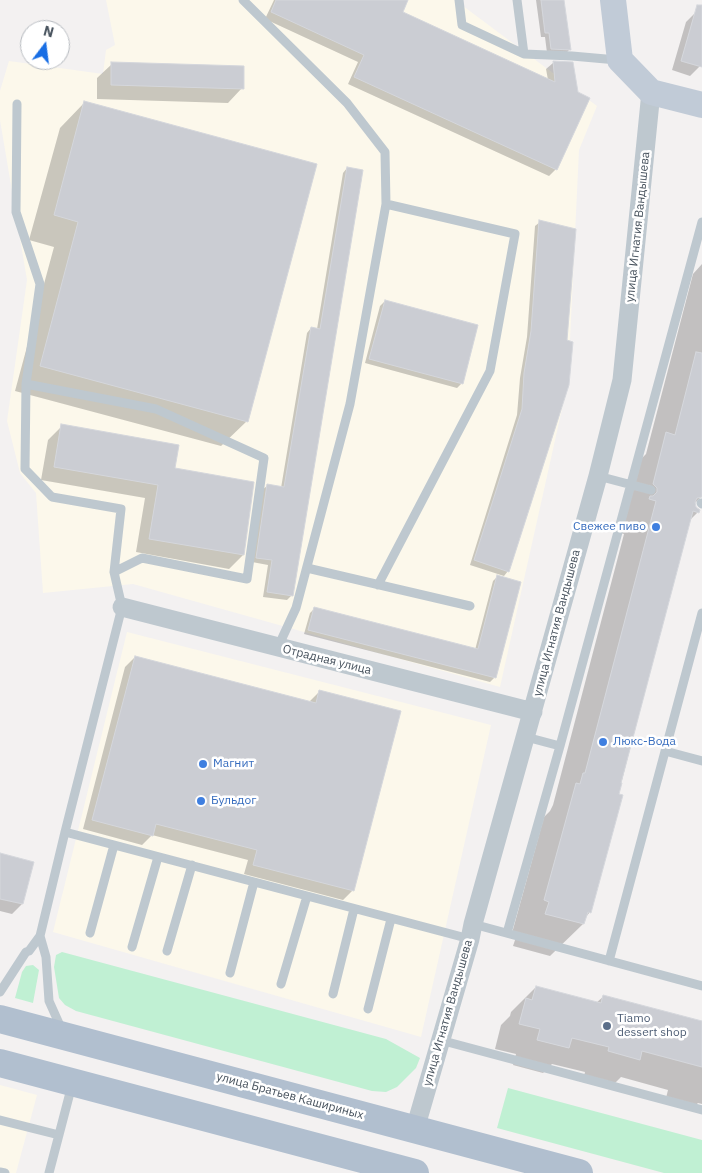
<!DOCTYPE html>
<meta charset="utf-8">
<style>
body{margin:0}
#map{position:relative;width:702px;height:1173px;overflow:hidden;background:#f3f1f1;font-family:"IBM Plex Sans",sans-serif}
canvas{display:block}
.north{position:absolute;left:20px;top:20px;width:50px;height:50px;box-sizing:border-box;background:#fff;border:1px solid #b6babf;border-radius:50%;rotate:15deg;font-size:14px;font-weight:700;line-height:20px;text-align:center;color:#48535e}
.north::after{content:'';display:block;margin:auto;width:18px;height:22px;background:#196ee4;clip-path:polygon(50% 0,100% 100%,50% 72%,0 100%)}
</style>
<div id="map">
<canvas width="702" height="1173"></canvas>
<div class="north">N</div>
</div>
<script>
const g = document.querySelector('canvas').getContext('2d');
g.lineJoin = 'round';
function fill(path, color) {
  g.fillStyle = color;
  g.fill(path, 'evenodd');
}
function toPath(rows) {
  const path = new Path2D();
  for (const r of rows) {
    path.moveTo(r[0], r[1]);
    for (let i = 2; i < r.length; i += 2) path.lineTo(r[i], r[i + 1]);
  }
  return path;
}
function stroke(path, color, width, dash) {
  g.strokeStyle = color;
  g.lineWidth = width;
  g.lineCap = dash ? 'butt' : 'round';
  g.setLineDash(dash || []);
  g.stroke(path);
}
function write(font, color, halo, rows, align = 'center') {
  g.font = font + ' "IBM Plex Sans",sans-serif';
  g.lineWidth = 5;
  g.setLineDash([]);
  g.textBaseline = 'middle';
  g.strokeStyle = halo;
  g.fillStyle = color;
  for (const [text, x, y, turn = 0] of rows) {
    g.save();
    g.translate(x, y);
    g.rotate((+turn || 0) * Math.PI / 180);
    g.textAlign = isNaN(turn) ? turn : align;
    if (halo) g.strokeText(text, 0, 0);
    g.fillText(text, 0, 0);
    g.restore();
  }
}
const commercial = toPath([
 [106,0,455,0,597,106,579,150,568,382,500,687,133,584,43,593,36,493,20,473,7,421,27,280,0,120,0,91,9,61,103,74,106,50,115,45],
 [127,632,491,725,421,1037,53,932],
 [0,1085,37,1095,16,1173,0,1173]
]);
const green = toPath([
 [62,952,386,1039,420,1058,416,1068,397,1087,386,1092,372,1091,76,1011,65,1005,59,998,54,967,56,955],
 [33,965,39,970,33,1003,15,998,22,972,26,966],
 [508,1088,702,1140,702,1173,664,1173,497,1128]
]);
const shadow = toPath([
 [274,0,407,0,401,13,548,80,546,69,553,63,572,64,556,169,549,176,348,84,358,62,265,19],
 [536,0,563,0,570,49,565,54,547,53,545,37,541,37],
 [696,12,702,14,702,59,700,66,690,76,672,70,686,22],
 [112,64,242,88,228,103,97,99,97,78],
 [85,102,247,421,221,446,15,391,54,247,29,240,60,128],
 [347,168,362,171,291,596,287,600,263,597,268,565,252,562,262,490,267,486,281,488,307,333,311,328,317,329,343,173],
 [540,222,574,230,508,571,504,576,470,565,517,415,520,378,527,337,535,226],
 [702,264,702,496,694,504,698,512,689,521,621,784,590,912,585,918,583,924,550,956,513,946,517,934,512,933,544,817,550,811,553,805,624,534,617,532,634,466,646,454,693,274],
 [385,301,462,383,457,388,365,363,380,306],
 [62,426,173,469,253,483,243,555,229,569,136,552,145,498,41,480,48,440],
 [497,577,495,677,490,682,304,634,310,613,315,608,475,650,493,581],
 [135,657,309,702,320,691,353,890,343,900,244,874,248,860,152,835,142,845,83,829,125,667],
 [0,855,32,863,22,904,12,914,0,911],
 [536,987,596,1003,604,996,702,1023,702,1104,698,1103,695,1106,666,1098,668,1090,621,1077,614,1084,584,1076,585,1072,552,1064,543,1073,513,1065,516,1054,495,1049,501,1025,510,1016,511,1012]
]);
const building = toPath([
 [276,0,408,0,403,12,555,82,553,61,573,62,578,92,590,98,557,170,354,77,364,55,271,12,276,0],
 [541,0,564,0,571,50,551,49,549,33,545,33,541,0],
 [697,5,702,5,702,67,681,61,697,5],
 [111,62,244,66,244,89,111,85,111,62],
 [84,101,317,164,248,422,40,366,78,222,54,215,84,101],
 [347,167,363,170,293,596,267,592,272,560,256,558,267,484,284,487,311,327,320,329,347,167],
 [539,220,576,229,567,340,573,342,569,385,509,572,474,560,522,409,524,373,531,331,539,220],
 [385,300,478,325,463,384,369,359,385,300],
 [696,352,702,353,702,497,697,498,695,502,696,507,700,510,699,513,693,511,621,783,622,783,619,794,623,795,591,913,588,912,584,924,545,914,549,902,544,900,576,783,580,784,583,773,585,773,656,501,649,499,650,496,653,496,657,492,657,488,653,484,666,432,675,435,696,352],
 [61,424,179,445,175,468,254,482,244,555,149,539,158,485,54,467,61,424],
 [497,575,521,582,496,678,308,630,314,607,478,649,497,575],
 [135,656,316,703,319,690,401,711,354,891,253,865,257,850,156,824,153,836,92,820,135,656],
 [0,853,34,862,23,904,0,899,0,853],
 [536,986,601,1003,603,995,702,1021,702,1067,642,1051,640,1060,608,1051,609,1047,572,1038,569,1048,537,1040,540,1029,519,1024,526,998,532,1000,536,986]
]);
const lane = toPath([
 [243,0,347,103,385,152,386,204,350,404,296,608,278,647],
 [459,0,462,25,524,54,572,56,617,60],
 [517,0,524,54],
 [17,104,16,212,40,284,26,384,25,469,52,497,121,509,114,572],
 [598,476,651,490],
 [701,503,702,504],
 [307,568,470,606],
 [378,585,490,371,515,234,386,204],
 [526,737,560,746],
 [665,751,702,761],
 [65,832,470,939],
 [473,924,702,986],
 [90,933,114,845],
 [507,933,560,746,702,222],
 [40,936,46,957,49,1001,62,1030],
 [132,947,158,857],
 [167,951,192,865],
 [609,961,702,613],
 [230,973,254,882],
 [281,984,307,896],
 [0,992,26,952,29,951,40,936,65,832,122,607,114,572,142,558,247,579,264,458,156,409,26,384],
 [333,994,354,909],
 [368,1009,391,919],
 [440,1040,702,1110],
 [0,1120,59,1135],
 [0,1172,5,1173],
 [49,1173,72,1085]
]);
const street = toPath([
 [122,607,533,712],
 [415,1129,470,939,473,924,598,476,622,380,651,92]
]);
const secondary = toPath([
 [613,0,620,60,651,92,702,105]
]);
const primary = toPath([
 [0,1019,579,1173],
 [0,1063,415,1173]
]);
const markers = [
 [656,527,5,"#3f7fe0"],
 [603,742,5,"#3f7fe0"],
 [203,764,5,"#3f7fe0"],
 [201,801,5,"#3f7fe0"],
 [607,1026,5,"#5c6f8a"]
];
const streetNames = [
 ["улица Игнатия Вандышева",638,227,-84],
 ["улица Игнатия Вандышева",557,623,-75],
 ["Отрадная улица",327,660,14],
 ["улица Игнатия Вандышева",448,1013,-74],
 ["улица Братьев Кашириных",290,1096,15]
];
const shopNames = [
 ["Свежее пиво",646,527,"right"],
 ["Люкс-Вода",613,742],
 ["Магнит",213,764],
 ["Бульдог",211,801]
];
const serviceNames = [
 ["Tiamo",617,1019],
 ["dessert shop",617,1033]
];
fill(commercial, '#fcf8eb');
fill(green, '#c0f0d3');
fill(shadow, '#0003');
fill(building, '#cbcdd3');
stroke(building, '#d5d7dc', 1);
stroke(lane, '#bec8cf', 9);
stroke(street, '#bec8cf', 19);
stroke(secondary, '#c1cbd7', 26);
stroke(primary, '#b1bfcf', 28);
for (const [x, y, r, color] of markers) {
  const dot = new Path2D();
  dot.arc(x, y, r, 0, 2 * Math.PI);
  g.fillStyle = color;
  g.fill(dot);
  stroke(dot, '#fff', 2);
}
write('12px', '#48535e', '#fff', streetNames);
write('12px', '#366cbe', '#fff', shopNames, 'left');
write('12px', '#4e5e75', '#fff', serviceNames, 'left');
</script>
